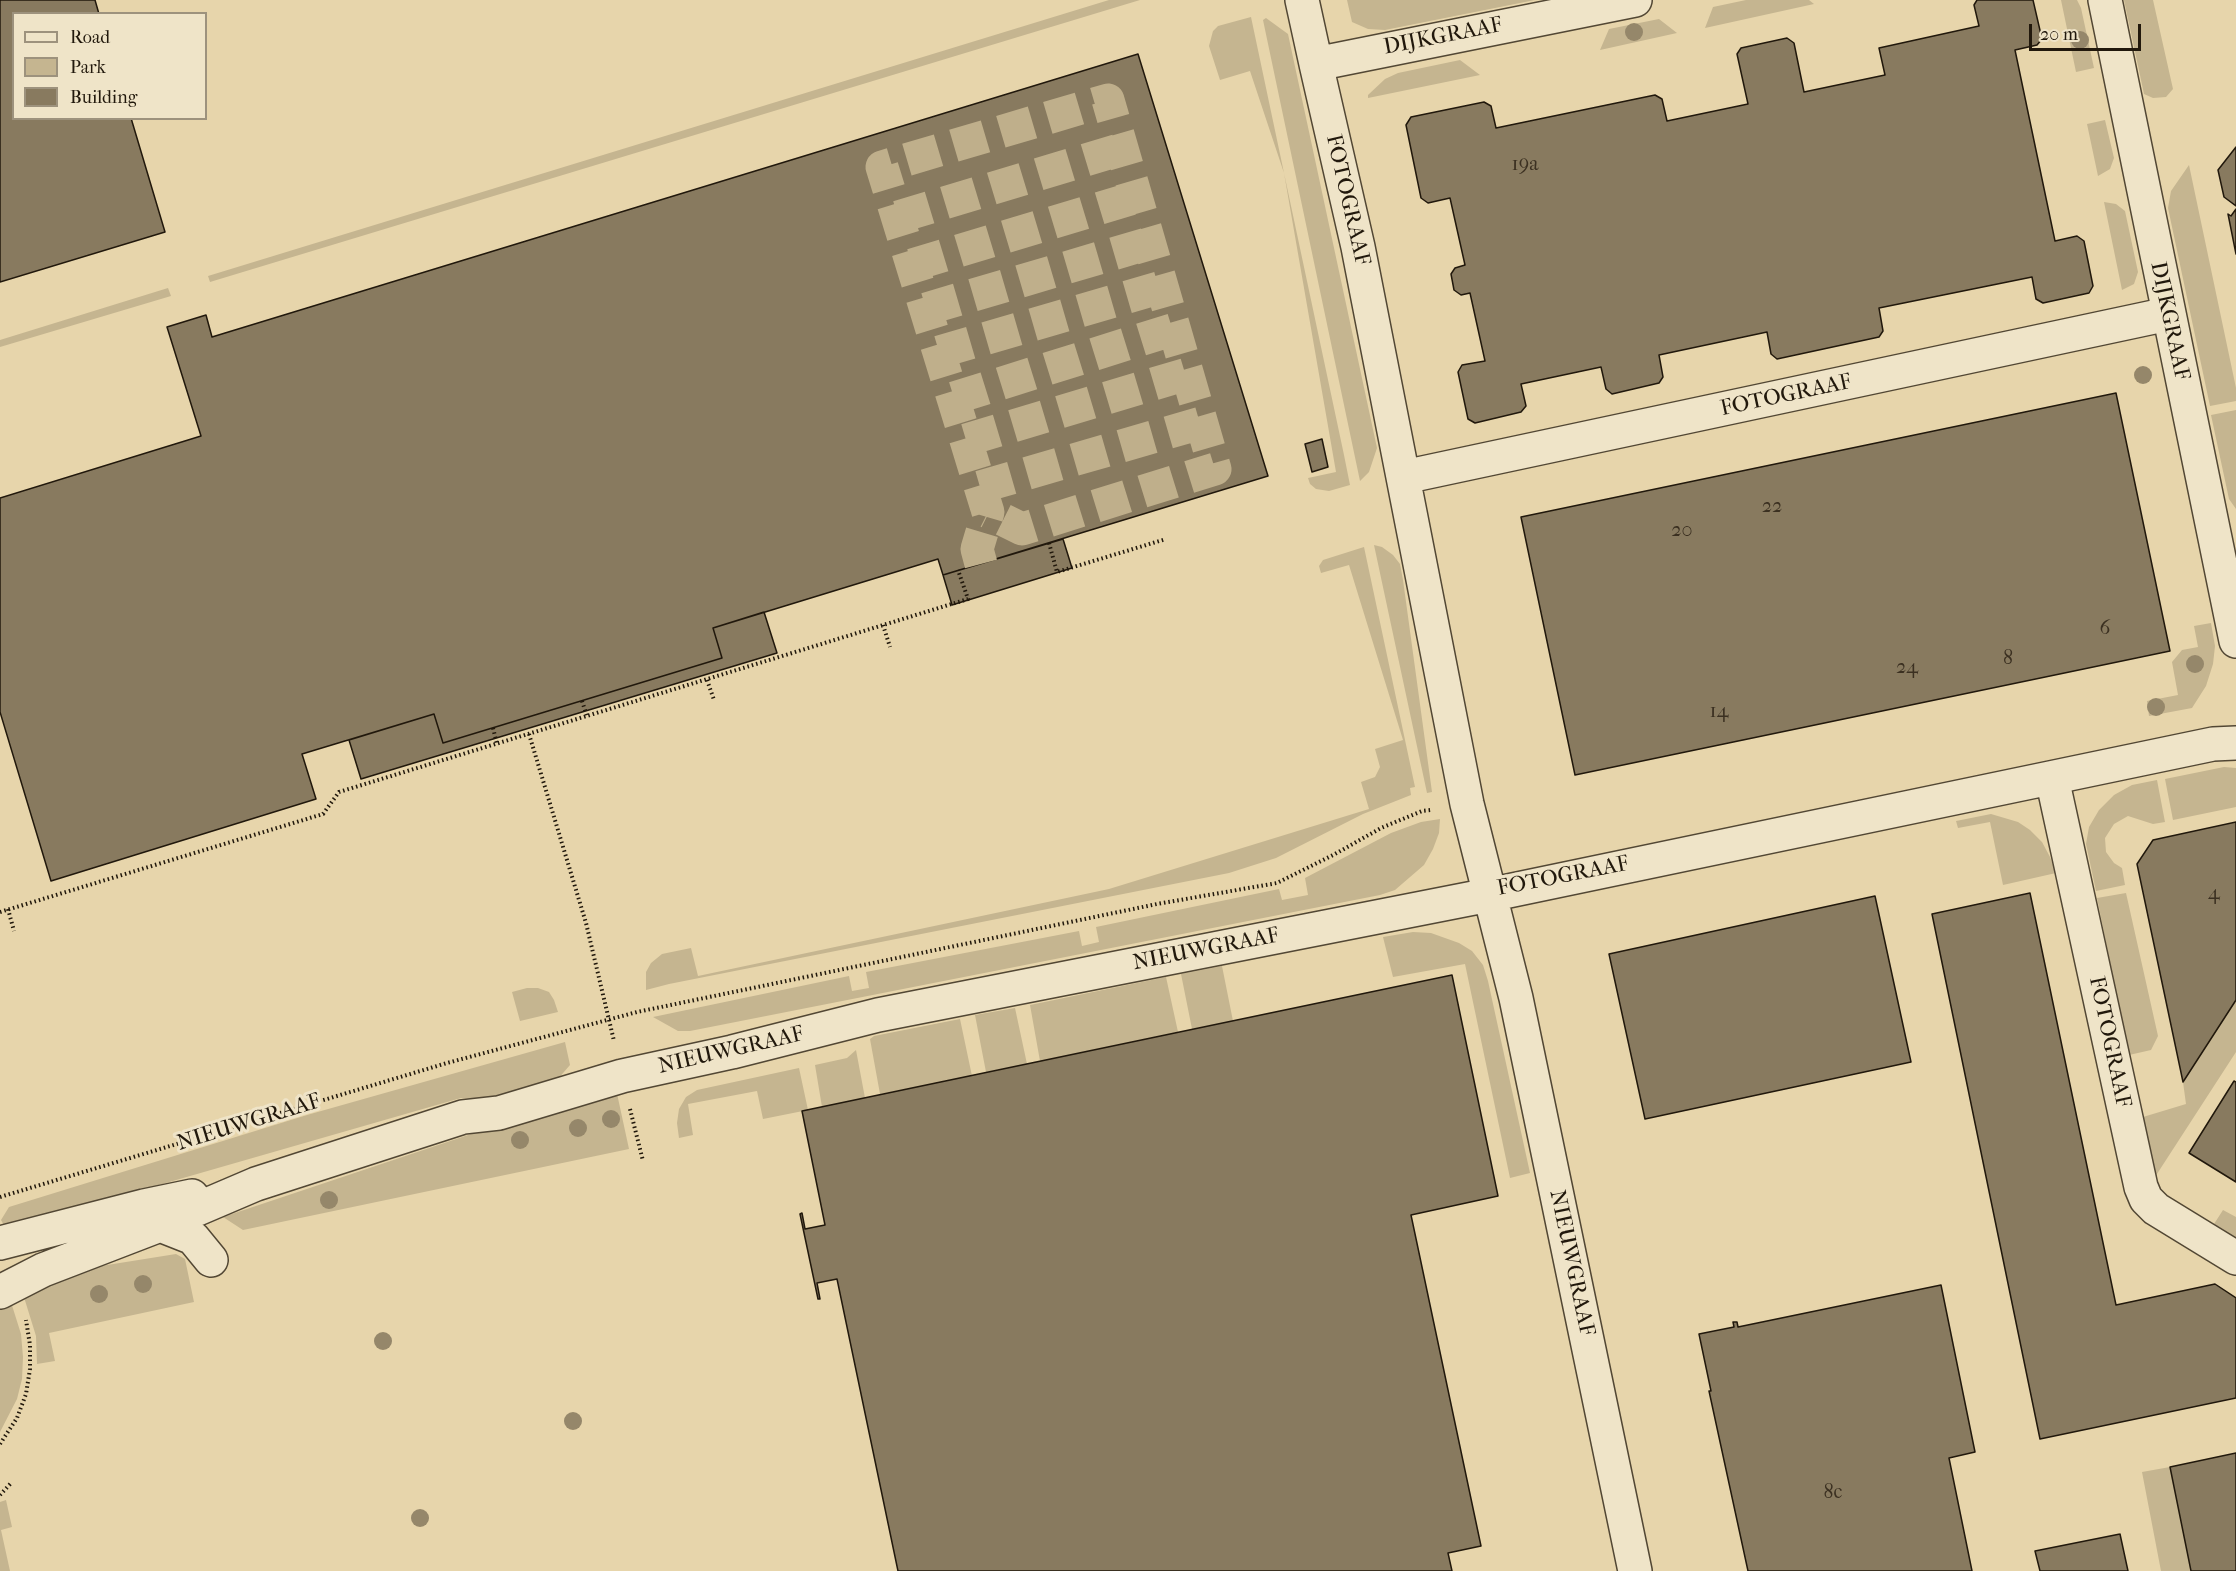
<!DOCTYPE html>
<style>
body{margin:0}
#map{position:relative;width:2236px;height:1571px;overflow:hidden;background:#e7d5ab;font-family:"IM FELL French Canon",serif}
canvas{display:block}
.legend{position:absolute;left:12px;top:12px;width:195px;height:108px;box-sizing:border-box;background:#efe4c8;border:2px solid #9d927d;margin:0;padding:8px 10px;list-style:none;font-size:18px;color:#21180c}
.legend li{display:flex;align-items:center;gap:12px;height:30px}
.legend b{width:30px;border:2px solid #9d927d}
.scale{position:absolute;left:2029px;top:24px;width:112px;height:27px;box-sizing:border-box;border:3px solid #21180c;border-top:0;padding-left:8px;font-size:18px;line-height:21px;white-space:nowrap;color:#21180c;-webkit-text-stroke:4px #efe4c8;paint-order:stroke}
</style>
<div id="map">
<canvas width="2236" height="1571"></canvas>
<ul class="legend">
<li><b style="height:8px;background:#efe4c8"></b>Road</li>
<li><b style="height:16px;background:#c5b590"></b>Park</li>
<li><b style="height:16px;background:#887a5f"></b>Building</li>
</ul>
<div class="scale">20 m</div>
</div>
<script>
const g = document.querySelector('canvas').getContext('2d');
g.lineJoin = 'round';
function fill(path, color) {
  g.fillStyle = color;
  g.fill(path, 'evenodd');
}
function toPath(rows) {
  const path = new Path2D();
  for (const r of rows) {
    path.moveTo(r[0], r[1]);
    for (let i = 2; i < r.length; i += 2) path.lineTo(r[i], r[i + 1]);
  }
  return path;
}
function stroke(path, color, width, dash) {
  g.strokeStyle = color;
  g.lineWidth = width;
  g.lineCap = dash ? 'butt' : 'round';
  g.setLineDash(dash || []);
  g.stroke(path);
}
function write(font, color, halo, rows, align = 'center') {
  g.font = font + ' "IM FELL French Canon",serif';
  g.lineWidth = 6;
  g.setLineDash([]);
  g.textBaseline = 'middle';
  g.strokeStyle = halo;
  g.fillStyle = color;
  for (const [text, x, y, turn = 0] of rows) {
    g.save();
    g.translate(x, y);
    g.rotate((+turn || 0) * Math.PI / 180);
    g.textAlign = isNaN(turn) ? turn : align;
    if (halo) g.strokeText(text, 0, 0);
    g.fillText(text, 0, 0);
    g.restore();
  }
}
const green = toPath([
 [1109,0,1140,0,210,282,208,276],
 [1347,0,1535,0,1385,30,1368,29,1352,22],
 [1746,0,1809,0,1814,4,1705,28,1713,7],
 [2061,0,2077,0,2081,8,2094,68,2076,72],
 [2124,0,2153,0,2173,89,2166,97,2153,98,2144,94],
 [1251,17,1284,173,1344,455,1350,485,1329,491,1316,489,1310,484,1308,478,1336,472,1284,173,1250,71,1220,80,1209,46,1213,31,1218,26],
 [1266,18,1288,34,1377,448,1369,472,1360,481,1263,20],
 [1659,19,1677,33,1600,50,1609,29],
 [1460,60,1480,75,1368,98,1368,95,1385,79,1398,73],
 [2105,120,2114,158,2110,169,2098,176,2087,124],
 [2189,165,2236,388,2236,401,2210,406,2168,208,2171,191],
 [2104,202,2116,204,2125,211,2138,272,2134,284,2122,290],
 [168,288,171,296,0,347,0,340],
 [2236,410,2236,509,2229,499,2211,415],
 [1374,545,1382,547,1393,555,1400,564,1403,580,1432,792,1427,793],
 [1364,547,1415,787,1410,788,1411,795,1363,814,1276,858,1229,873,669,984,646,990,646,972,651,963,662,954,691,948,698,976,1109,889,1369,809,1361,782,1375,777,1380,767,1375,749,1403,740,1349,565,1321,573,1319,566,1323,560],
 [2211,623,2215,646,2213,664,2206,686,2192,708,2149,716,2147,701,2178,695,2172,662,2182,650,2198,647,2194,626],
 [2224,767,2236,768,2236,807,2173,820,2165,779],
 [2157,780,2165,822,2153,824,2128,816,2114,824,2105,838,2106,852,2114,863,2122,868,2125,885,2096,891,2086,844,2089,827,2099,810,2114,795,2132,785],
 [1991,814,2018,822,2030,830,2042,842,2050,857,2056,873,2003,885,1990,822,1958,828,1956,821],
 [1440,819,1439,833,1433,849,1424,865,1395,890,1380,895,690,1031,678,1031,653,1017,849,976,852,991,869,988,866,972,1079,931,1082,946,1099,942,1096,927,1279,889,1282,900,1308,895,1305,878,1391,833,1421,822],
 [2126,893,2158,1036,2151,1050,2129,1055,2097,898],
 [1413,932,1431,933,1459,943,1472,951,1483,965,1488,981,1530,1173,1510,1178,1465,964,1393,977,1383,937],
 [1222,966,1233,1021,1192,1029,1181,974],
 [1166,977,1178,1032,1040,1061,1030,1005],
 [527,988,538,988,549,992,554,1000,558,1012,520,1021,512,992],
 [2236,1000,2236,1052,2155,1177,2143,1117,2186,1104,2183,1082],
 [1015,1008,1027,1064,986,1072,975,1015],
 [960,1019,972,1076,880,1094,870,1039,874,1036],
 [565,1042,570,1065,557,1080,496,1101,461,1098,6,1229,1,1220,9,1207,307,1115],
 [856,1050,865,1098,822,1107,815,1065,847,1058],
 [799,1068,808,1110,763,1119,757,1091,688,1104,693,1135,679,1138,677,1123,679,1109,686,1097,697,1090],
 [616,1089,629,1149,243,1230,223,1217,525,1116],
 [2223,1210,2236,1217,2236,1238,2214,1224],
 [176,1254,185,1259,194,1302,49,1333,55,1361,37,1364,36,1336,23,1294,76,1270],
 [10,1299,21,1334,23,1357,22,1379,17,1399,0,1432,0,1304],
 [2170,1467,2191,1571,2161,1571,2142,1472],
 [6,1500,12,1527,1,1530,10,1571,0,1571,0,1502]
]);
const building = toPath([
 [0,0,95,0,99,14,14,14,14,118,131,118,165,232,0,282,0,0],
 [1977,0,2033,0,2042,39,2037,45,2015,50,2055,241,2077,236,2084,241,2093,286,2089,293,2043,303,2036,299,2032,277,1879,308,1883,331,1879,337,1777,359,1771,354,1767,332,1659,355,1663,377,1659,383,1612,394,1606,389,1601,367,1521,384,1526,406,1521,412,1475,423,1468,419,1458,372,1462,365,1485,361,1470,293,1461,295,1454,290,1451,274,1455,268,1465,265,1450,198,1428,203,1421,198,1406,125,1411,117,1484,102,1491,106,1496,128,1655,95,1662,99,1667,121,1748,104,1737,54,1741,48,1787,38,1794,43,1804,92,1885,75,1879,48,1979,26,1974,5,1977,0],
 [1138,54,1268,476,943,575,938,559,713,628,722,658,443,743,434,714,302,754,316,799,51,881,0,712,0,498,201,436,167,327,206,315,212,337,1138,54],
 [2236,147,2236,206,2224,197,2218,170,2236,147],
 [2236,209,2236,254,2228,214,2231,216,2236,209],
 [2116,393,2170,651,1575,775,1521,517,2116,393],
 [1322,439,1328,467,1312,472,1305,444,1322,439],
 [1063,539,1072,568,952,605,943,575,1063,539],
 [764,612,777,653,361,779,349,740,434,714,443,743,722,658,713,628,764,612],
 [2236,822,2236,1000,2183,1082,2137,864,2153,840,2236,822],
 [2030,893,2116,1305,2215,1284,2236,1298,2236,1398,2040,1439,1932,914,2030,893],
 [1875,896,1911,1062,1645,1119,1609,954,1875,896],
 [1452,975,1498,1196,1411,1215,1481,1546,1448,1553,1452,1571,898,1571,837,1279,817,1283,820,1299,818,1299,800,1214,802,1213,805,1229,825,1225,802,1111,1452,975],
 [2234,1081,2236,1082,2236,1182,2189,1153,2234,1081],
 [1941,1285,1975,1452,1949,1458,1972,1571,1748,1571,1709,1391,1711,1391,1699,1334,1734,1327,1733,1322,1737,1322,1738,1327,1941,1285],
 [2236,1453,2236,1571,2191,1571,2170,1467,2236,1453],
 [2120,1534,2128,1571,2040,1571,2035,1551,2120,1534]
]);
const minorTunnel = toPath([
 [898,217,1122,149],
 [912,265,1137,197],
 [926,309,1150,243],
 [939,352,1162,287],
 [954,398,1175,329],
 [966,440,1187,374],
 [980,487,1201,423],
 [981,564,977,549,988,512,882,167,1108,100,1215,469,1022,529,988,512]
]);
const path = toPath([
 [1049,543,1057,572,1166,539],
 [883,625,890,647],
 [707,680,714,700],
 [582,701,587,716],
 [493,728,497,744],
 [529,734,586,923,614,1041],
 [8,909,14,931],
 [0,912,323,814,339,792,968,599,958,570],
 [630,1109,643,1161],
 [0,1197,447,1063,637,1012,1157,904,1277,883,1335,854,1381,828,1422,811,1431,810],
 [0,1444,17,1418,26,1394,30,1369,30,1345,26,1320],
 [0,1495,12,1482]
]);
const minor = toPath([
 [1302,0,1316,64,1635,0],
 [2105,0,2236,641],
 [1316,64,1358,247,1467,804,1516,998,1635,1571],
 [1404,477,2168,314],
 [2052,778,2141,1187,2146,1199,2156,1209,2236,1258],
 [160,1225,193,1238,211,1260],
 [0,1243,144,1206,192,1196],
 [0,1292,43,1270,160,1225,256,1184,463,1117,499,1113,622,1076,732,1052,878,1015,1489,895,2213,744,2236,743]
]);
const trees = [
 [1634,32],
 [2080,40],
 [2143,375],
 [2195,664],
 [2156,707],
 [611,1119],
 [578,1128],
 [520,1140],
 [329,1200],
 [143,1284],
 [99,1294],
 [383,1341],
 [573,1421],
 [420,1518]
];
const numberNames = [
 ["19a",1525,165],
 ["22",1772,507],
 ["20",1682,531],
 ["6",2105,629],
 ["8",2008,659],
 ["24",1907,668],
 ["14",1719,712],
 ["4",2214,894],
 ["8c",1833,1493]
];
const streetNames = [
 ["DIJKGRAAF",1443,37,-11],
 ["FOTOGRAAF",1347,200,77],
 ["DIJKGRAAF",2169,321,78],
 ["FOTOGRAAF",1786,396,-12],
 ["FOTOGRAAF",1563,877,-11],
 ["NIEUWGRAAF",1206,950,-11],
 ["FOTOGRAAF",2109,1042,78],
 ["NIEUWGRAAF",731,1051,-13],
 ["NIEUWGRAAF",249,1123,-17],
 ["NIEUWGRAAF",1571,1263,78]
];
fill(green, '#c5b590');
fill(building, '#887a5f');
stroke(building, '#21180c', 1.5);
stroke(minorTunnel, '#bfaf8b', 33, [33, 16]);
stroke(minor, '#524734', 36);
stroke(path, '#21180c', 4, [1.5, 3]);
stroke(minor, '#efe4c8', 33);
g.fillStyle = '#95876a';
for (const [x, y] of trees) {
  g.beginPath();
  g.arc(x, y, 9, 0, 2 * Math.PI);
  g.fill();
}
write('20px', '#3b3021', null, numberNames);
write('22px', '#21180c', '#efe4c8', streetNames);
</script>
